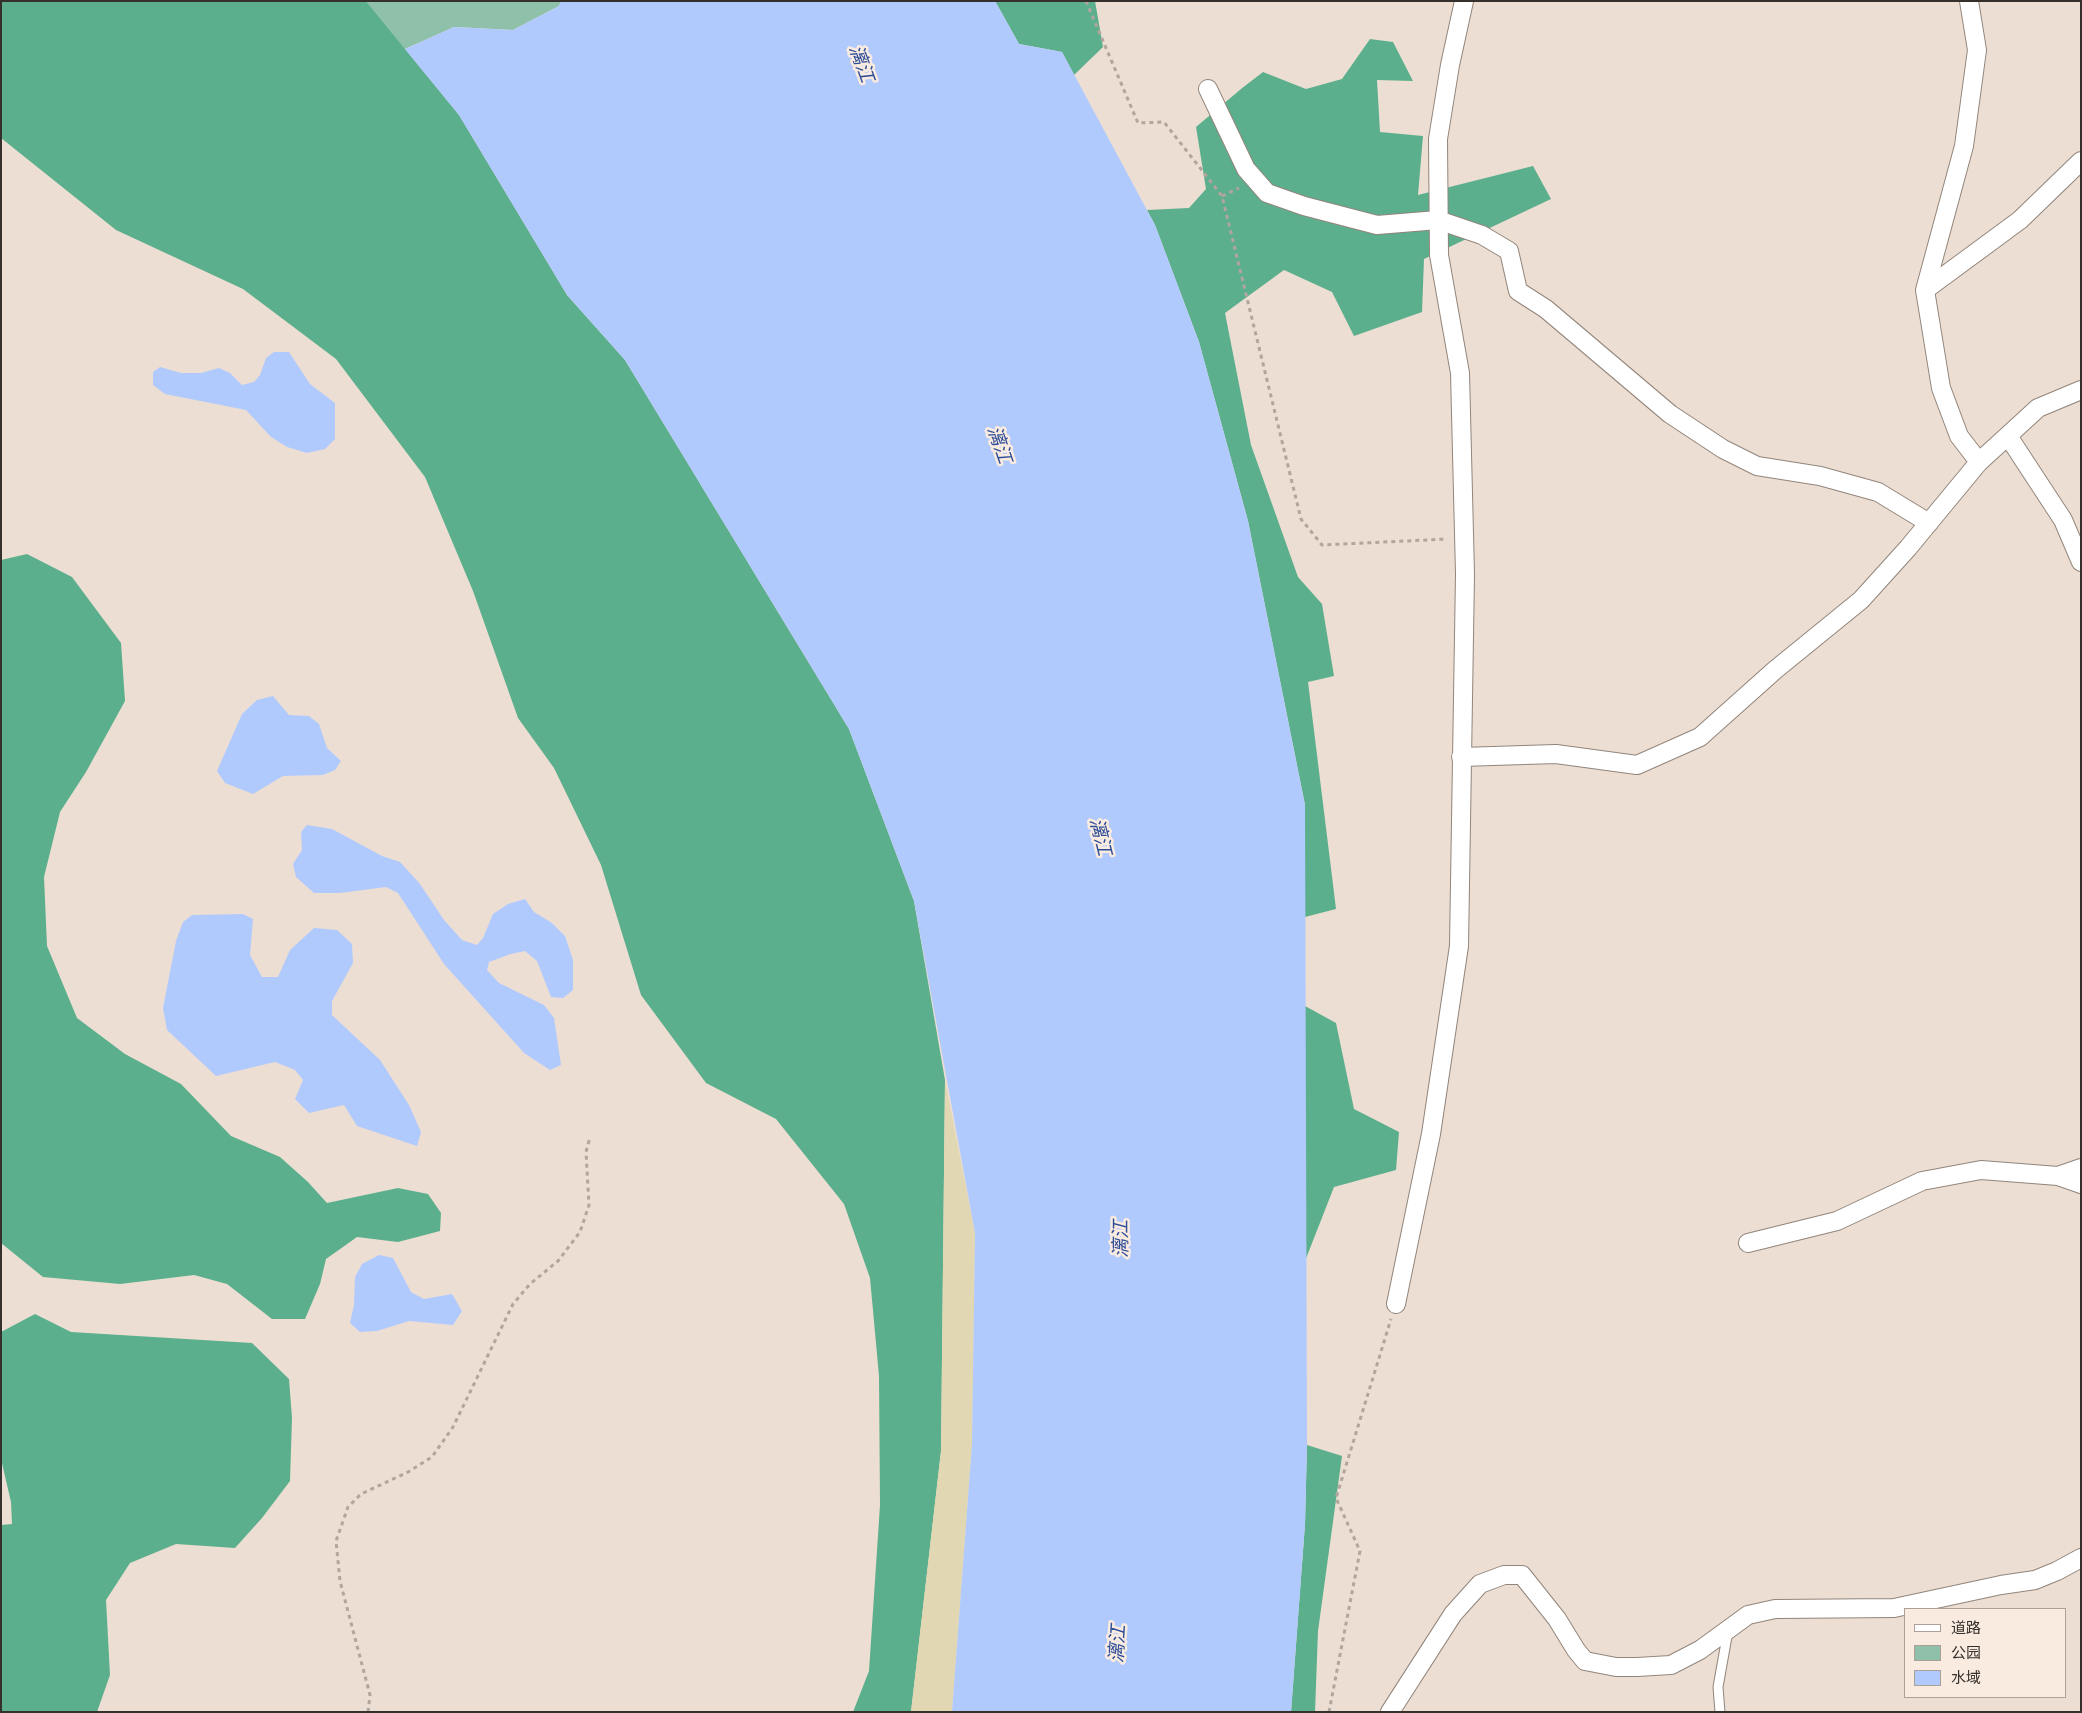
<!DOCTYPE html>
<meta charset="utf-8">
<style>
body{margin:0}
#map{position:relative;width:2082px;height:1713px;overflow:hidden;background:#ecded3;font-family:Jost,"Noto Sans SC",sans-serif}
canvas{display:block}
.frame{position:absolute;inset:0;border:2px solid #36302c;pointer-events:none}
.legend{position:absolute;left:1904px;top:1608px;width:162px;height:90px;box-sizing:border-box;background:#faebe0;border:1px solid #aca098;margin:0;padding:6px 9px;list-style:none;font-size:15px;color:#36302c}
.legend li{display:flex;align-items:center;gap:10px;height:25px}
.legend b{width:25px;border:1px solid #aca098}
</style>
<div id="map">
<canvas width="2082" height="1713"></canvas>
<div class="frame"></div>
<ul class="legend">
<li><b style="height:6px;background:#fff"></b>道路</li>
<li><b style="height:14px;background:#8fc0a9"></b>公园</li>
<li><b style="height:14px;background:#b1cafe"></b>水域</li>
</ul>
</div>
<script>
const g = document.querySelector('canvas').getContext('2d');
g.lineJoin = 'round';
function fill(path, color) {
  g.fillStyle = color;
  g.fill(path, 'evenodd');
}
function toPath(rows) {
  const path = new Path2D();
  for (const r of rows) {
    path.moveTo(r[0], r[1]);
    for (let i = 2; i < r.length; i += 2) path.lineTo(r[i], r[i + 1]);
  }
  return path;
}
function stroke(path, color, width, dash) {
  g.strokeStyle = color;
  g.lineWidth = width;
  g.lineCap = dash ? 'butt' : 'round';
  g.setLineDash(dash || []);
  g.stroke(path);
}
function write(font, color, halo, rows, align = 'center') {
  g.font = font + ' Jost,"Noto Sans SC",sans-serif';
  g.lineWidth = 5;
  g.setLineDash([]);
  g.textBaseline = 'middle';
  g.strokeStyle = halo;
  g.fillStyle = color;
  for (const [text, x, y, turn = 0] of rows) {
    g.save();
    g.translate(x, y);
    g.rotate((+turn || 0) * Math.PI / 180);
    g.textAlign = isNaN(turn) ? turn : align;
    if (halo) g.strokeText(text, 0, 0);
    g.fillText(text, 0, 0);
    g.restore();
  }
}
const green = toPath([
 [366,1,561,1,559,6,513,30,454,27,405,49]
]);
const forest = toPath([
 [1,1,366,1,459,115,567,295,625,360,849,729,914,901,945,1080,941,1451,911,1712,853,1712,869,1671,880,1505,879,1376,870,1278,844,1204,776,1119,706,1083,641,995,601,865,554,768,518,718,473,591,425,477,336,359,243,289,116,230,1,138],
 [995,1,1095,1,1103,47,1074,75,1062,52,1019,44],
 [1370,39,1393,42,1413,81,1377,80,1380,132,1423,136,1418,195,1533,166,1551,199,1424,259,1422,312,1354,336,1332,292,1284,270,1225,313,1251,445,1298,577,1322,604,1334,676,1308,682,1336,909,1305,917,1305,805,1248,521,1199,342,1155,225,1147,210,1189,208,1206,189,1196,127,1241,89,1263,72,1306,89,1342,79],
 [27,554,72,577,121,643,125,701,86,772,60,812,44,877,47,946,77,1018,125,1054,181,1084,231,1136,280,1157,308,1182,327,1203,398,1188,428,1194,441,1213,440,1231,398,1242,357,1237,326,1259,320,1284,305,1319,272,1319,227,1284,194,1275,120,1284,43,1277,1,1243,1,560],
 [1305,1006,1336,1023,1354,1109,1399,1132,1396,1170,1334,1187,1305,1261],
 [35,1314,71,1332,252,1343,289,1379,292,1418,290,1481,262,1518,235,1548,176,1544,130,1563,106,1600,110,1675,97,1712,1,1712,1,1525,12,1524,11,1502,1,1459,1,1332],
 [1307,1445,1342,1456,1318,1631,1315,1712,1291,1712,1305,1524]
]);
const sand = toPath([
 [945,1080,975,1233,972,1444,952,1712,911,1712,941,1451]
]);
const water = toPath([
 [561,1,995,1,1019,44,1062,52,1155,225,1199,342,1248,521,1305,805,1307,1445,1305,1524,1291,1712,952,1712,972,1444,975,1233,914,901,849,729,625,360,567,295,459,115,405,49,454,27,513,30,559,6],
 [274,352,289,352,310,384,335,403,335,439,325,449,307,453,287,447,271,437,246,410,165,394,153,385,153,372,160,367,181,373,201,373,219,368,230,373,242,385,254,382,260,375,266,358],
 [273,696,289,715,309,716,319,724,327,748,341,761,335,770,323,775,283,776,253,794,225,783,217,771,242,714,257,700],
 [307,825,332,829,382,856,400,862,420,884,444,920,462,940,477,945,483,938,493,914,508,904,525,899,534,912,552,923,565,936,573,960,573,990,563,998,551,997,537,961,525,951,511,954,489,962,487,970,499,983,544,1005,554,1018,561,1065,550,1070,524,1053,444,964,398,893,386,887,340,893,314,893,296,877,293,864,302,850,301,832],
 [243,914,253,919,250,955,262,977,278,977,290,950,314,928,337,930,352,944,353,963,332,1001,332,1015,380,1060,409,1105,421,1132,417,1146,357,1126,344,1105,309,1113,295,1099,303,1080,295,1070,275,1062,216,1076,167,1030,163,1008,176,941,183,922,192,915],
 [379,1255,393,1258,411,1292,424,1299,452,1294,462,1311,453,1325,409,1321,377,1331,360,1332,350,1323,354,1305,355,1277,362,1264]
]);
const path = toPath([
 [1086,1,1138,123,1164,122,1222,196,1301,519,1322,545,1447,539],
 [1222,196,1239,188],
 [368,1712,370,1695,340,1581,336,1541,348,1507,361,1494,408,1472,432,1457,453,1427,513,1304,530,1284,558,1261,580,1232,589,1205,586,1152,590,1137],
 [1329,1712,1360,1551,1336,1498,1391,1319]
]);
const service = toPath([
 [1720,1712,1718,1687,1728,1631]
]);
const minor = toPath([
 [1969,1,1977,50,1964,146,1925,290,1941,388,1959,436,1979,462],
 [1208,89,1246,169,1267,193,1304,206,1377,225,1438,220,1482,235,1509,251,1518,291,1546,309,1670,414,1723,449,1757,466,1820,476,1878,492,1929,523],
 [1925,290,2020,220,2081,161],
 [2008,436,2063,520,2081,562],
 [1461,757,1556,754,1637,765,1700,737,1775,670,1861,600,1908,548,1979,462,2038,408,2081,390],
 [2058,1176,2081,1184],
 [1748,1243,1837,1221,1922,1181,1981,1170,2058,1176,2081,1168],
 [1396,1304,1431,1134,1459,946,1465,574,1460,373,1439,255,1438,139,1450,65,1464,1],
 [1390,1712,1453,1614,1480,1584,1504,1575,1522,1575,1557,1619,1576,1650,1585,1661,1616,1667,1637,1667,1671,1665,1700,1650,1748,1615,1775,1609,1894,1608,2001,1585,2035,1580,2057,1571,2081,1558]
]);
const waterNames = [
 ["漓江",860,64,70],
 ["漓江",998,445,71],
 ["漓江",1099,837,76],
 ["漓江",1122,1239,-90],
 ["漓江",1119,1644,-86]
];
fill(green, '#8fc0a9');
fill(forest, '#5caf8c');
fill(sand, '#e1d7b2');
fill(water, '#b1cafe');
stroke(service, '#92857b', 11);
stroke(minor, '#92857b', 20);
stroke(path, '#b1a59d', 3, [4, 4]);
stroke(service, '#fff', 9);
stroke(minor, '#fff', 18);
write('italic 19px', '#2e4e99', '#faebe0', waterNames);
</script>
